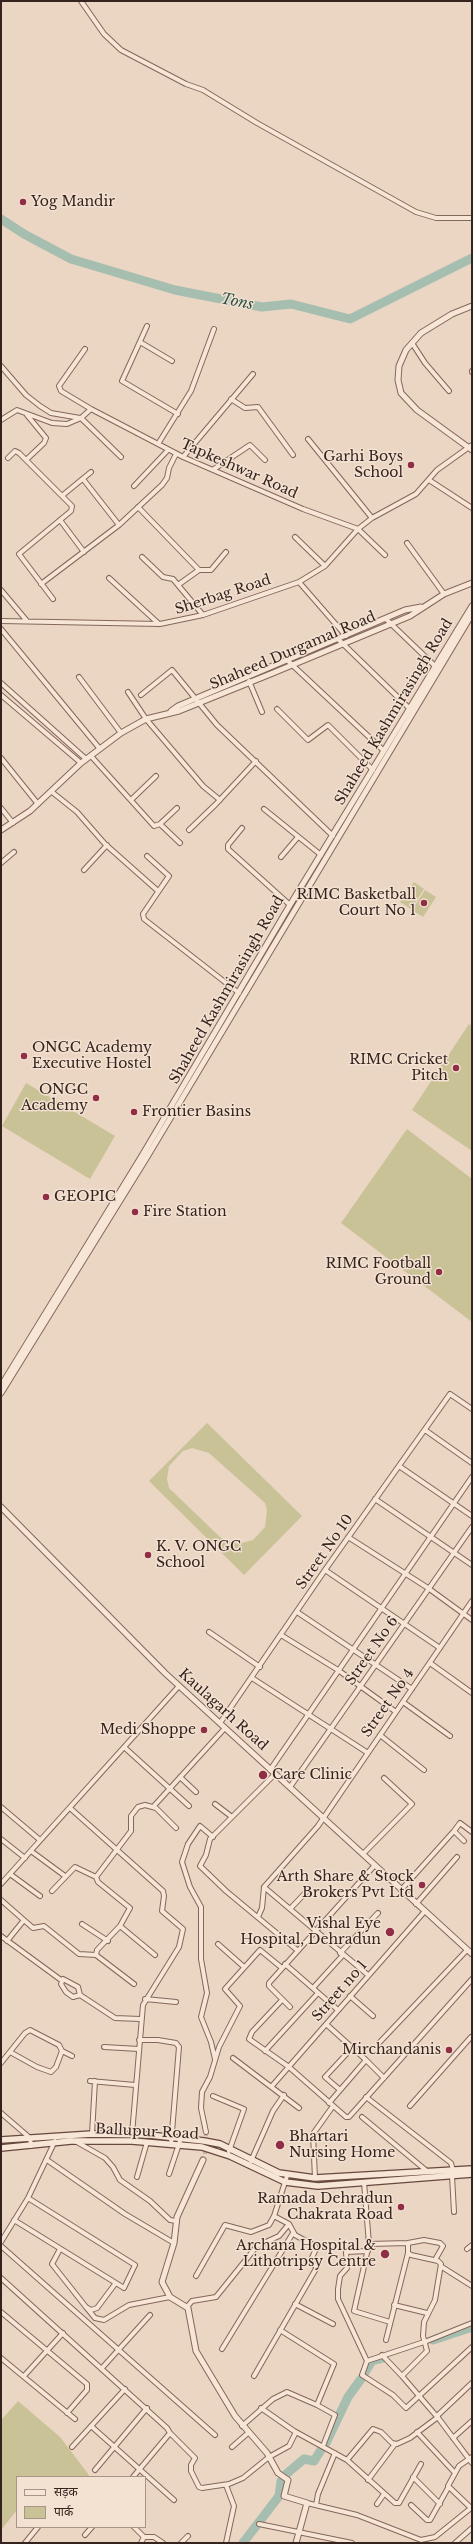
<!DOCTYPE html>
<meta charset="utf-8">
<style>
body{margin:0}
#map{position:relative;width:473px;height:2544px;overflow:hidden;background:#ebd5c3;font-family:"Libre Baskerville","Noto Sans Devanagari",serif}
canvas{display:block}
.frame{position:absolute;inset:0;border:2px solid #35231e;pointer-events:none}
.legend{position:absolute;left:16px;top:2476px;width:130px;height:52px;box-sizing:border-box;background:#f3e1d2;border:1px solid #a7958a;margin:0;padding:5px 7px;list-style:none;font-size:12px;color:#35231e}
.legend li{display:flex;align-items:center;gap:8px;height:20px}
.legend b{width:20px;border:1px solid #a7958a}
</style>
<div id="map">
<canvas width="473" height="2544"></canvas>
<div class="frame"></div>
<ul class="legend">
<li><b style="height:5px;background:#f7e5d5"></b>सड़क</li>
<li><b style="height:11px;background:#c9c297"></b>पार्क</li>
</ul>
</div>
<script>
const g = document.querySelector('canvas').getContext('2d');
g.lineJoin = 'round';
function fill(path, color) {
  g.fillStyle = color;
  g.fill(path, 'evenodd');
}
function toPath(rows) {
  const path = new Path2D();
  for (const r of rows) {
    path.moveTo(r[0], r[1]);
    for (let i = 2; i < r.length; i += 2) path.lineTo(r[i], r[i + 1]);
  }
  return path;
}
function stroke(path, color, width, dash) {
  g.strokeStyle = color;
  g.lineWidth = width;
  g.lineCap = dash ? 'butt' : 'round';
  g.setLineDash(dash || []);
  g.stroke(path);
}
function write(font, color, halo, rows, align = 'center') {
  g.font = font + ' "Libre Baskerville",serif';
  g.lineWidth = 3;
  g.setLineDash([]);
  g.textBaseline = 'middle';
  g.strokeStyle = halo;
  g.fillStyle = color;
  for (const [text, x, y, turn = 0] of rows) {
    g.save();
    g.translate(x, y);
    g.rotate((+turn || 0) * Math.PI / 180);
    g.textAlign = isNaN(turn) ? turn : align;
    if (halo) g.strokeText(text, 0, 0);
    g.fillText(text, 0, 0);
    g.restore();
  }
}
const green = toPath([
 [414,882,424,889,411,909,400,902],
 [425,890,436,897,423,917,412,910],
 [469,1024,472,1026,472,1151,412,1110],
 [26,1083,115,1136,90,1179,2,1126],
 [407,1129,472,1179,472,1322,341,1223],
 [207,1423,302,1516,244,1575,149,1481],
 [192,1448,209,1453,265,1503,267,1510,265,1527,253,1540,238,1544,221,1538,169,1488,167,1479,169,1466,183,1451],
 [18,2401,60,2437,89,2475,87,2477,17,2477,17,2510,1,2530,1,2420]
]);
const river = toPath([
 [1,219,24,234,71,259,175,290,262,307,291,304,350,319,472,258],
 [433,2340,472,2327],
 [365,2372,372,2361,383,2358],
 [326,2443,348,2397,361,2379],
 [285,2475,304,2459,314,2461,321,2450],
 [243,2543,279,2496,281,2481]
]);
const minorTunnel = toPath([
 [205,2154,206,2132]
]);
const minor = toPath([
 [81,1,104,34,121,50,186,84,203,90,257,123,416,212,436,218,472,218],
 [147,326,122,381,178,414],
 [140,342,172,361],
 [412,343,425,363,449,391],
 [85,349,59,386,61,391,91,409],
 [1,366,26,395,40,406,51,413,80,418],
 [472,371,472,372],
 [231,399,245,408,258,407,293,455],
 [81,418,121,457],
 [1,420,17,410,52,423,67,424,81,418,91,409,183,457,303,509,358,529,385,555],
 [308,439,372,518],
 [158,444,191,391,214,329],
 [183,457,253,374],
 [8,458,15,451,19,453,72,506,71,511,19,554,53,599],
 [26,460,44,443,46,438,27,415],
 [214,469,250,445,265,460],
 [83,479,119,525],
 [429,480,472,508],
 [134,486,168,450],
 [63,495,91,472],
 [138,507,199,570,211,570,226,552],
 [60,520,84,552],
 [295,537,325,566],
 [407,543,444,594],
 [142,557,163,577,173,579,203,615],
 [109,578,159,624],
 [299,582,346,636],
 [41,584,119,525,162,485,167,478,169,468,176,454],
 [178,585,199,570],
 [1,590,27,621],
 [386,619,436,667],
 [1,621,160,624,203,615,299,582,325,566,358,529,372,518,416,494,437,470,472,445],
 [1,629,100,749],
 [338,639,410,709],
 [287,660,384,751],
 [79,677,121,733],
 [249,681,262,712],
 [1,683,86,759],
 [128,692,146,719,203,786,220,800],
 [1,695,81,763],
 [141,695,172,670,217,725,333,836],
 [277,709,308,740,328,725,373,770],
 [91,756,154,826,160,824,177,808],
 [1,758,38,804],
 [52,792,77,812,105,844,158,891],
 [131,800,156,776],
 [1,808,13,823],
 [264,809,321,855],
 [160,824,180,843],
 [242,828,228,845,228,849,290,905],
 [189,830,216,804,256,761],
 [147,856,169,876,143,914,144,919,239,993],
 [281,857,298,837],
 [1,863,14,852],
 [84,870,107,845],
 [425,1430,472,1463],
 [399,1466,472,1516],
 [375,1499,472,1565],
 [348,1537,428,1588,472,1620],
 [325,1570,440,1648],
 [297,1612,412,1689],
 [209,1632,260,1667],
 [281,1635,338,1670,396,1712],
 [430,1663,472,1693],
 [252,1678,368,1753],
 [403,1702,450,1736],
 [220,1723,325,1570,450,1394,472,1409],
 [380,1735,424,1770],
 [124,1747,189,1806],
 [270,1770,472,1477],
 [275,1774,210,1839,206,1855,200,1866,226,1891,297,1950],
 [180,1777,196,1792],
 [290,1787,472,1527],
 [215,1804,232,1817],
 [1,1807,40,1840],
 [153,1807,225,1728],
 [70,1808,163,1891,164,1896,162,1911,183,1929,179,1947,143,2005,132,2134],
 [454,1831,460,1823,472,1832],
 [213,1837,200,1826,188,1844,182,1862,190,1887,201,1907,201,1959,207,1993,201,2017,211,2042,215,2059],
 [1,1839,25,1858],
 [31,1851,65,1876],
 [363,1854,412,1804,384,1778],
 [10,1874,40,1896],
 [1,1884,179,1686],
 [401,1890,454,1831,464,1841],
 [52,1891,75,1867,96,1877],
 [1,1900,33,1928,44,1926,79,1954,96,1955],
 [416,1904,457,1857],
 [290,1909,309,1889],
 [258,1917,262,1908,264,1887],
 [82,1924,108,1941],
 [120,1926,155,1955],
 [1,1936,61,1980],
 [7,1941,24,1920],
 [218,1944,244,1967],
 [340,1953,378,1913],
 [285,1964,338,2010],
 [368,1975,264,1887,318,1826,472,1601],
 [63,1979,78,1987,80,1995,73,1997,66,1992,61,1984,63,1979],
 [134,1984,96,1955,97,1950,120,1926,130,1908,98,1882,96,1877,131,1831,131,1816,138,1807,145,1805,156,1808,176,1828],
 [313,1988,343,1955],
 [80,1995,115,2018,140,2019],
 [350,1996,373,2016],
 [145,1999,176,2002],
 [282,2000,252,2032,249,2039,289,2067,346,2117,349,2117,472,1979],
 [290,2007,269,1986,269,1983,375,1865],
 [326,2024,366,2060],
 [139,2040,158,2040,176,2043,179,2047,171,2144],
 [379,2043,467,1950],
 [104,2047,139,2049],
 [62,2051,72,2056],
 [265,2051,318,1993],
 [233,2058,299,2108],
 [1,2063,25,2033,30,2030,59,2045,62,2051,56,2067,51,2072,37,2067,10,2052],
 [90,2081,135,2085],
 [272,2086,425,1911],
 [340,2090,325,2077,352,2048],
 [213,2096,244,2109,229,2151],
 [366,2097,451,2163,453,2170],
 [329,2103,366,2060,384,2078],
 [410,2106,471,2037],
 [1,2113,30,2138,31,2146],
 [362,2117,428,2172],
 [206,2132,201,2108,202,2092,210,2077,219,2047,240,2006,225,1989,260,1950,282,1968],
 [92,2134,95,2081],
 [75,2141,105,2158,113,2167,120,2180,150,2201,170,2220,176,2221],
 [47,2160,125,2214,174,2243],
 [251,2161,273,2111,284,2095],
 [169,2174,181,2138],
 [452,2176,454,2212],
 [137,2177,147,2142],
 [315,2178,313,2134,333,2106],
 [364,2182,369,2244,354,2311,390,2322],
 [14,2220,124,2288,135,2265,28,2198],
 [1,2242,28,2198,55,2141],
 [408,2243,424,2240,440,2243,443,2246,435,2260],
 [369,2244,408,2243,408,2253,411,2255,438,2261,441,2264,435,2300,424,2322,423,2336,427,2351,402,2376,439,2419,472,2463],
 [1,2246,215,2435],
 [60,2249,52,2264,86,2307,91,2310,97,2308,115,2284],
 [467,2249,472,2245],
 [368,2251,346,2252,347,2268,340,2276,338,2289,338,2299,367,2361,427,2341,472,2323],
 [442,2267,472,2286],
 [196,2276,225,2225,251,2232,269,2225,274,2216,287,2176],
 [1,2278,167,2428,170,2433,133,2477],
 [295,2304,333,2324],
 [394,2305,427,2313],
 [86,2307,95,2318,104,2320,129,2305,170,2297],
 [187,2307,192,2301,216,2297,257,2246,279,2236,289,2224],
 [1,2312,87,2384,87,2390,67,2413],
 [280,2330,334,2364,317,2405,335,2415,323,2446],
 [386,2340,408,2253],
 [222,2349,293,2233],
 [382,2355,402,2376],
 [1,2358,75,2419],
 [367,2361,362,2375,393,2395,406,2408,472,2347],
 [102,2368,150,2315],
 [24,2376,63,2333],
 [254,2376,317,2267,310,2262,316,2249,315,2246,295,2235,289,2224,274,2216],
 [261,2408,294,2431,347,2460,395,2503,399,2503,421,2464],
 [437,2416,472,2383],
 [91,2426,174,2500],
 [242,2426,273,2399,287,2392,317,2405],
 [417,2432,455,2473],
 [170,2433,195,2458,191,2465,191,2471,199,2487,202,2488,229,2484,243,2478,269,2457,289,2446,296,2432],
 [453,2438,472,2421],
 [72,2447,125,2389],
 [232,2447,248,2433],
 [347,2460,373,2429,381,2432,392,2443,397,2444,410,2438,438,2417],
 [95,2470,147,2408],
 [413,2477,440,2504],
 [368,2480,395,2444],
 [226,2485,234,2506,226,2543],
 [307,2503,357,2515,421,2540,435,2537,471,2508,448,2486,459,2466,472,2457],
 [377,2504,384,2494],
 [316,2505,318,2494,335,2453],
 [411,2505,427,2520,430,2520,448,2488],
 [259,2524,352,2543],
 [134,2527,144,2537,141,2543],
 [85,2535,92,2527],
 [144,2537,154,2537,163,2543],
 [25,2543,38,2527],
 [181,2543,188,2536],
 [455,2543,472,2528]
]);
const tertiary = toPath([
 [472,306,452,314,421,333,406,350,399,366,398,380,401,393,417,410,472,450],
 [171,711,178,706,405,610,421,607],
 [1,830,30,811,81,763,121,733,146,719,179,711,273,673,410,616,444,594,472,583],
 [1,1386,143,1154,290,905,472,606],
 [1,1393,147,1157,472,614],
 [1,1507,165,1673,472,1954],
 [203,2160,177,2217,174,2243,162,2282,170,2297,188,2308,196,2351,235,2416,267,2453,278,2473,288,2480,284,2496,307,2503,296,2543]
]);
const secondary = toPath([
 [1,2140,92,2134,149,2135,204,2141,220,2144,279,2173,315,2178,472,2169],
 [1,2148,71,2141,132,2141,202,2147,230,2156,285,2182,318,2186,472,2174]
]);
const markers = [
 [23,202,4,"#902e46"],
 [411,465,4,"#902e46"],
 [424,903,4,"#902e46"],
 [24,1056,4,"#902e46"],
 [456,1068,4,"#902e46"],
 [96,1098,4,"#902e46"],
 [134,1112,4,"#902e46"],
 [46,1197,4,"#902e46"],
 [135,1212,4,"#902e46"],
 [439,1272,4,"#902e46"],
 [148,1555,4,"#902e46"],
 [204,1730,4,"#902e46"],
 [263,1775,5,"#902e46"],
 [422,1885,4,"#902e46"],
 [390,1932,5,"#902e46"],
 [449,2050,4,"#902e46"],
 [280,2145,5,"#902e46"],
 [401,2207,4,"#902e46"],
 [385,2254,5,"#902e46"]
];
const poiNames = [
 ["Yog Mandir",31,202,"left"],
 ["Garhi Boys",403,457],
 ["School",403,473],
 ["RIMC Basketball",416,895],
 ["Court No 1",416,911],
 ["ONGC Academy",32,1048,"left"],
 ["Executive Hostel",32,1064,"left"],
 ["RIMC Cricket",448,1060],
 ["Pitch",448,1076],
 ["ONGC",88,1090],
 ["Academy",88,1106],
 ["Frontier Basins",142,1112,"left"],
 ["GEOPIC",54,1197,"left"],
 ["Fire Station",143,1212,"left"],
 ["RIMC Football",431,1264],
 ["Ground",431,1280],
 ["K. V. ONGC",156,1547,"left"],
 ["School",156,1563,"left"],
 ["Medi Shoppe",196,1730],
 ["Care Clinic",272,1775,"left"],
 ["Arth Share & Stock",414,1877],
 ["Brokers Pvt Ltd",414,1893],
 ["Vishal Eye",381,1924],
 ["Hospital, Dehradun",381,1940],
 ["Mirchandanis",441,2050],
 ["Bhartari",289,2137,"left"],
 ["Nursing Home",289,2153,"left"],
 ["Ramada Dehradun",393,2199],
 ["Chakrata Road",393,2215],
 ["Archana Hospital &",376,2246],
 ["Lithotripsy Centre",376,2262]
];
const streetNames = [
 ["Tapkeshwar Road",239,469,24],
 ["Sherbag Road",223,595,-18],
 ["Shaheed Durgamal Road",293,651,-23],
 ["Shaheed Kashmirasingh Road",394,712,-59],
 ["Shaheed Kashmirasingh Road",227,990,-60],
 ["Street No 10",325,1552,-55],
 ["Street No 6",372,1651,-55],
 ["Street No 4",388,1703,-55],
 ["Kaulagarh Road",223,1710,42],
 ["Street no 1",340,1991,-49],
 ["Ballupur Road",147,2132,3]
];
const waterNames = [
 ["Tons",237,302,11]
];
fill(green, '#c9c297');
stroke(river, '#a5beb0', 9);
stroke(minorTunnel, '#c7b1a2', 4, [4, 2]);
stroke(minor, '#84675b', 6);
stroke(tertiary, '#84675b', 7);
stroke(secondary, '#66483e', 8);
stroke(minor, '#f7e5d5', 4);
stroke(tertiary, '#f7e5d5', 5);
stroke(secondary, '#f7e5d5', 5.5);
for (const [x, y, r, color] of markers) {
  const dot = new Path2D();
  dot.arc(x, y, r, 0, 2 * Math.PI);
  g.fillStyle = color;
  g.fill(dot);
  stroke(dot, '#f3e1d2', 1.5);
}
write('14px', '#35231e', '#f3e1d2', poiNames, 'right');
write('14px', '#35231e', '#f3e1d2', streetNames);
write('italic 15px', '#2e5448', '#f3e1d2', waterNames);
</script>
